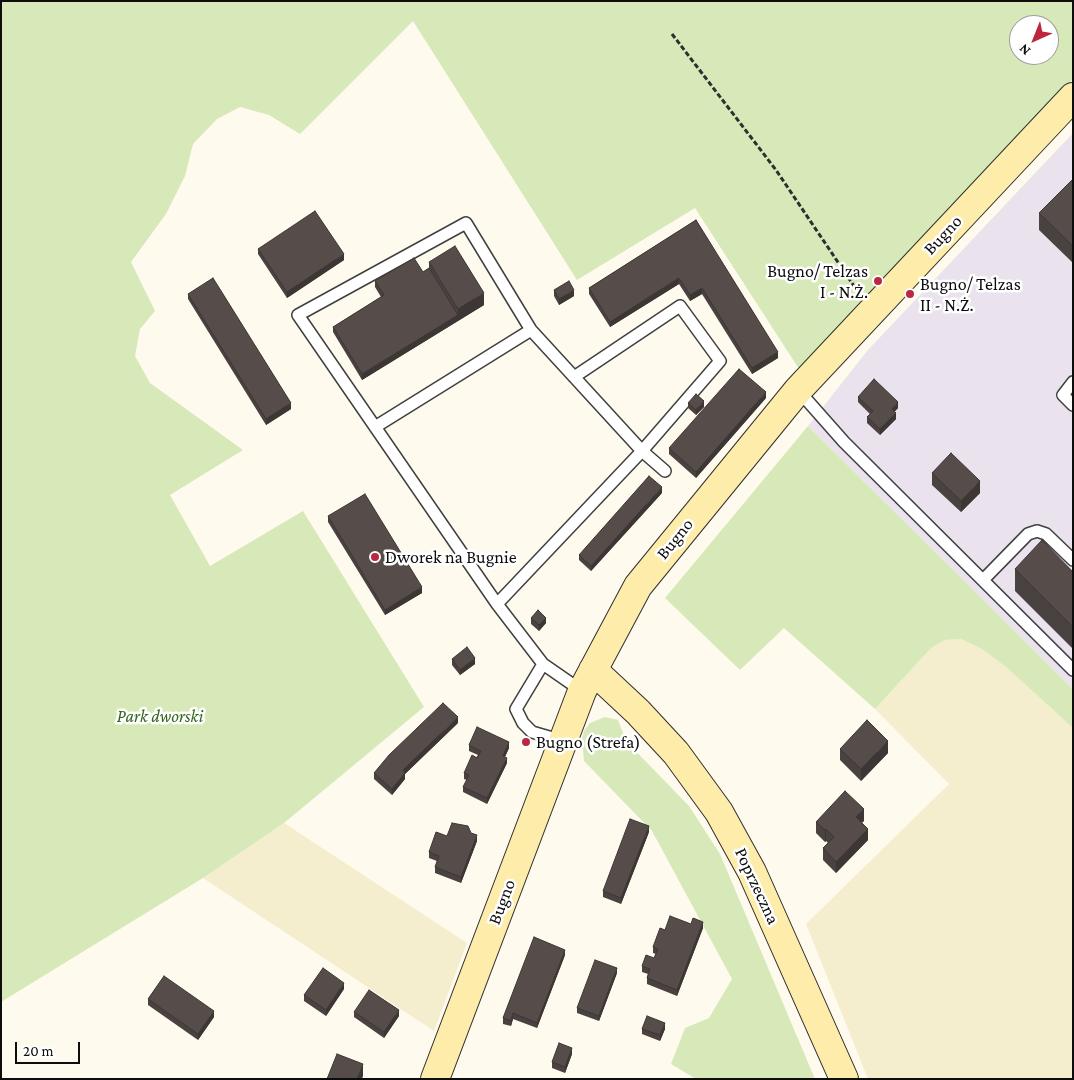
<!DOCTYPE html>
<meta charset="utf-8">
<style>
body{margin:0}
#map{position:relative;width:1074px;height:1080px;overflow:hidden;background:#fffaee;font-family:"Crimson Pro",serif}
canvas{display:block}
.frame{position:absolute;inset:0;border:2px solid #0d0d0d;pointer-events:none}
.north{position:absolute;left:1009px;top:15px;width:50px;height:50px;box-sizing:border-box;background:#fff;border:1px solid #9e9e9e;border-radius:50%;rotate:224deg;font-size:14px;font-weight:700;line-height:20px;text-align:center;color:#0d0d0d}
.north::after{content:'';display:block;margin:auto;width:18px;height:22px;background:#bc263e;clip-path:polygon(50% 0,100% 100%,50% 72%,0 100%)}
.scale{position:absolute;left:15px;top:1042px;width:65px;height:22px;box-sizing:border-box;border:2px solid #0d0d0d;border-top:0;padding-left:6px;font-size:15px;line-height:18px;white-space:nowrap;color:#0d0d0d;-webkit-text-stroke:4px #fff;paint-order:stroke}
</style>
<div id="map">
<canvas width="1074" height="1080"></canvas>
<div class="frame"></div>
<div class="north">N</div>
<div class="scale">20 m</div>
</div>
<script>
const g = document.querySelector('canvas').getContext('2d');
g.lineJoin = 'round';
function fill(path, color) {
  g.fillStyle = color;
  g.fill(path, 'evenodd');
}
function toPath(rows) {
  const path = new Path2D();
  for (const r of rows) {
    path.moveTo(r[0], r[1]);
    for (let i = 2; i < r.length; i += 2) path.lineTo(r[i], r[i + 1]);
  }
  return path;
}
function stroke(path, color, width, dash) {
  g.strokeStyle = color;
  g.lineWidth = width;
  g.lineCap = dash ? 'butt' : 'round';
  g.setLineDash(dash || []);
  g.stroke(path);
}
function write(font, color, halo, rows, align = 'center') {
  g.font = font + ' "Crimson Pro",serif';
  g.lineWidth = 5;
  g.setLineDash([]);
  g.textBaseline = 'middle';
  g.strokeStyle = halo;
  g.fillStyle = color;
  for (const [text, x, y, turn = 0] of rows) {
    g.save();
    g.translate(x, y);
    g.rotate((+turn || 0) * Math.PI / 180);
    g.textAlign = isNaN(turn) ? turn : align;
    if (halo) g.strokeText(text, 0, 0);
    g.fillText(text, 0, 0);
    g.restore();
  }
}
const industrial = toPath([
 [1073,133,1073,689,808,426,867,351]
]);
const farmland = toPath([
 [961,639,982,649,1006,667,1073,728,1073,1079,868,1079,806,924,949,784,875,709,931,648,945,640],
 [284,823,467,943,434,1031,203,878]
]);
const green = toPath([
 [1,1,1073,1,1073,79,799,369,695,208,577,280,413,21,300,134,269,115,240,107,217,119,193,144,185,176,166,214,131,262,155,311,140,329,135,356,150,383,243,450,170,495,210,566,303,511,424,707,284,823,203,878,1,1002],
 [1019,25,1049,25,1049,55,1019,55],
 [808,426,1073,689,1073,728,1006,667,982,649,961,639,945,640,931,648,875,709,784,628,740,670,665,598],
 [605,717,618,720,626,741,689,806,720,854,815,1079,696,1079,671,1064,685,1028,709,1018,732,979,652,831,584,761,582,739,584,731,590,723]
]);
const path = toPath([
 [672,34,776,170,858,292]
]);
const lane = toPath([
 [531,330,466,223,298,315,497,604,543,664,582,691],
 [1073,382,1063,395,1073,405],
 [798,390,844,442,1073,670],
 [375,427,531,330,642,451,665,471],
 [983,580,1028,534,1037,531,1046,534,1073,560],
 [497,604,642,451,720,361,680,306,574,377],
 [543,664,516,709,523,723,532,732,563,741]
]);
const secondary = toPath([
 [593,670,638,712,676,753,719,812,752,872,844,1079],
 [435,1079,582,691,638,586,798,390,1073,97]
]);
const wall = toPath([
 [1073,179,1073,263,1039,230,1039,213],
 [696,220,778,358,752,374,702,294,690,301,679,284,610,327,589,294,589,288],
 [258,249,344,260,287,298,258,254],
 [429,262,484,305,362,380,333,332,333,327,381,297,375,287,375,281,423,272,429,268],
 [554,290,574,296,559,305,554,296],
 [188,294,291,409,266,425,188,299],
 [858,397,898,408,895,411,896,419,880,435,867,423,867,417,870,414,858,402],
 [766,398,696,478,669,454,669,448],
 [688,403,704,407,696,415,688,408],
 [932,473,980,493,961,512,932,485],
 [662,493,591,571,579,560,579,555],
 [328,516,422,593,385,615,328,522],
 [1015,569,1073,572,1073,649,1015,591],
 [531,618,546,623,539,631,531,624],
 [452,659,475,664,460,675,452,665],
 [458,723,405,774,405,779,392,795,374,779,374,773],
 [469,745,509,748,505,757,507,763,487,804,463,792,463,787,467,780,464,779,464,773,478,755,469,751],
 [840,749,888,753,861,781,840,760],
 [864,821,862,822,868,840,836,873,823,860,823,848,828,843,826,841,825,842,816,833,816,822],
 [649,832,621,904,603,897,603,891],
 [471,833,477,841,461,883,435,873,435,867,437,861,429,858,429,852,447,836],
 [691,924,703,928,677,996,647,984,647,978,648,974,642,972,642,966,654,958,656,954,653,953,653,947,665,930],
 [565,955,537,1028,513,1019,511,1026,503,1024,503,1018],
 [617,973,599,1021,577,1013,577,1008],
 [344,989,326,1016,304,1001,304,995],
 [148,999,214,1017,198,1040,148,1005],
 [354,1012,399,1016,384,1038,354,1017],
 [642,1029,665,1029,660,1041,642,1034],
 [572,1054,565,1073,552,1068,552,1062]
]);
const shadedWall = toPath([
 [344,254,344,260,287,298,287,292],
 [679,278,679,284,610,327,610,322],
 [702,288,702,294,690,301,690,295],
 [574,290,574,296,559,305,559,299],
 [484,293,484,305,362,380,362,374,458,315,458,309],
 [778,352,778,358,752,374,752,368],
 [766,392,766,398,696,478,696,472],
 [704,401,704,407,696,415,696,410],
 [898,402,898,408,892,414,892,409],
 [291,403,291,409,266,425,266,419],
 [896,413,896,419,880,435,880,429],
 [980,481,980,493,961,512,961,501],
 [662,487,662,493,591,571,591,566],
 [422,587,422,593,385,615,385,610],
 [546,618,546,623,539,631,539,625],
 [475,658,475,664,460,675,460,670],
 [458,717,458,723,405,774,405,779,392,795,392,789,403,770],
 [888,741,888,753,861,781,861,769],
 [509,742,509,748,503,761,503,756],
 [507,758,507,763,487,804,487,798],
 [864,809,864,821,856,828,856,817],
 [649,826,649,832,621,904,621,898],
 [826,829,826,841,825,842,825,830],
 [868,829,868,840,836,873,836,862],
 [477,835,477,841,461,883,461,877],
 [703,922,703,928,677,996,677,990],
 [565,950,565,955,537,1028,537,1023],
 [617,968,617,973,599,1021,599,1016],
 [344,983,344,989,326,1016,326,1010],
 [399,1010,399,1016,384,1038,384,1032],
 [214,1011,214,1017,198,1040,198,1034],
 [513,1013,513,1019,511,1026,511,1021],
 [665,1023,665,1029,660,1041,660,1035],
 [572,1048,572,1054,565,1073,565,1067],
 [363,1064,363,1076,362,1079,357,1079]
]);
const building = toPath([
 [1073,179,1073,246,1039,213,1073,179],
 [315,211,344,254,287,292,258,249,315,211],
 [696,220,778,352,752,368,702,288,690,295,679,278,610,322,589,288,696,220],
 [455,246,484,293,458,309,429,262,455,246],
 [414,258,423,272,429,268,458,315,362,374,333,327,384,295,375,281,414,258],
 [213,278,291,403,266,419,188,294,213,278],
 [569,281,574,290,559,299,554,290,569,281],
 [739,369,766,392,696,472,669,448,739,369],
 [874,379,898,402,892,409,896,413,880,429,867,417,873,411,858,397,874,379],
 [696,394,704,401,696,410,688,403,696,394],
 [951,453,980,481,961,501,932,473,951,453],
 [649,476,662,487,591,566,579,555,649,476],
 [365,494,422,587,385,610,328,516,365,494],
 [1042,540,1073,572,1073,627,1015,569,1042,540],
 [538,610,546,618,539,625,531,618,538,610],
 [467,647,475,658,460,670,452,659,467,647],
 [443,703,458,717,403,770,405,773,392,789,374,773,389,755,443,703],
 [867,720,888,741,861,769,840,749,867,720],
 [477,727,509,742,503,756,507,758,487,798,463,787,469,775,464,773,472,755,477,758,481,751,469,745,477,727],
 [845,791,864,809,856,817,868,829,836,862,823,848,834,837,826,829,825,830,816,822,845,791],
 [630,819,649,826,621,898,603,891,630,819],
 [452,823,468,826,471,833,477,835,461,877,435,867,439,856,429,852,436,832,447,836,452,823],
 [670,916,691,924,693,918,703,922,677,990,647,978,650,969,642,966,646,955,654,958,658,949,653,947,660,928,665,930,670,916],
 [534,937,565,950,537,1023,513,1013,511,1021,503,1018,534,937],
 [595,960,617,968,599,1016,577,1008,595,960],
 [323,968,344,983,326,1010,304,995,323,968],
 [164,976,214,1011,198,1034,148,999,164,976],
 [369,990,399,1010,384,1032,354,1012,369,990],
 [647,1016,665,1023,660,1035,642,1029,647,1016],
 [559,1043,572,1048,565,1067,552,1062,559,1043],
 [337,1054,363,1064,357,1079,327,1079,337,1054]
]);
const markers = [
 [878,281,5,"#bc263e"],
 [910,294,5,"#bc263e"],
 [375,557,5,"#bc263e"],
 [526,742,5,"#bc263e"]
];
const streetNames = [
 ["Bugno",943,235,-47],
 ["Bugno",675,539,-51],
 ["Poprzeczna",757,886,65],
 ["Bugno",502,902,-69]
];
const poiNames = [
 ["Bugno/ Telzas",868,271,"right"],
 ["I - N.Ż.",868,292,"right"],
 ["Bugno/ Telzas",920,284],
 ["II - N.Ż.",920,305],
 ["Dworek na Bugnie",385,557],
 ["Bugno (Strefa)",536,742]
];
const parkNames = [
 ["Park dworski",160,716]
];
fill(industrial, '#eae2ec');
fill(farmland, '#f4edce');
fill(green, '#d7e9b8');
stroke(lane, '#404040', 14);
stroke(secondary, '#2f2f2f', 30);
stroke(path, '#2f2f2f', 3, [5, 2.5]);
stroke(lane, '#fff', 11);
stroke(secondary, '#feecaa', 28);
fill(wall, '#4a4240');
fill(shadedWall, '#3c3634');
fill(building, '#564d4a');
stroke(building, '#3c3634', 1);
for (const [x, y, r, color] of markers) {
  const dot = new Path2D();
  dot.arc(x, y, r, 0, 2 * Math.PI);
  g.fillStyle = color;
  g.fill(dot);
  stroke(dot, '#fff', 2);
}
write('18px', '#0d0d0d', '#fff', streetNames);
write('18px', '#0d0d0d', '#fff', poiNames, 'left');
write('italic 18px', '#34651e', '#fff', parkNames);
</script>
